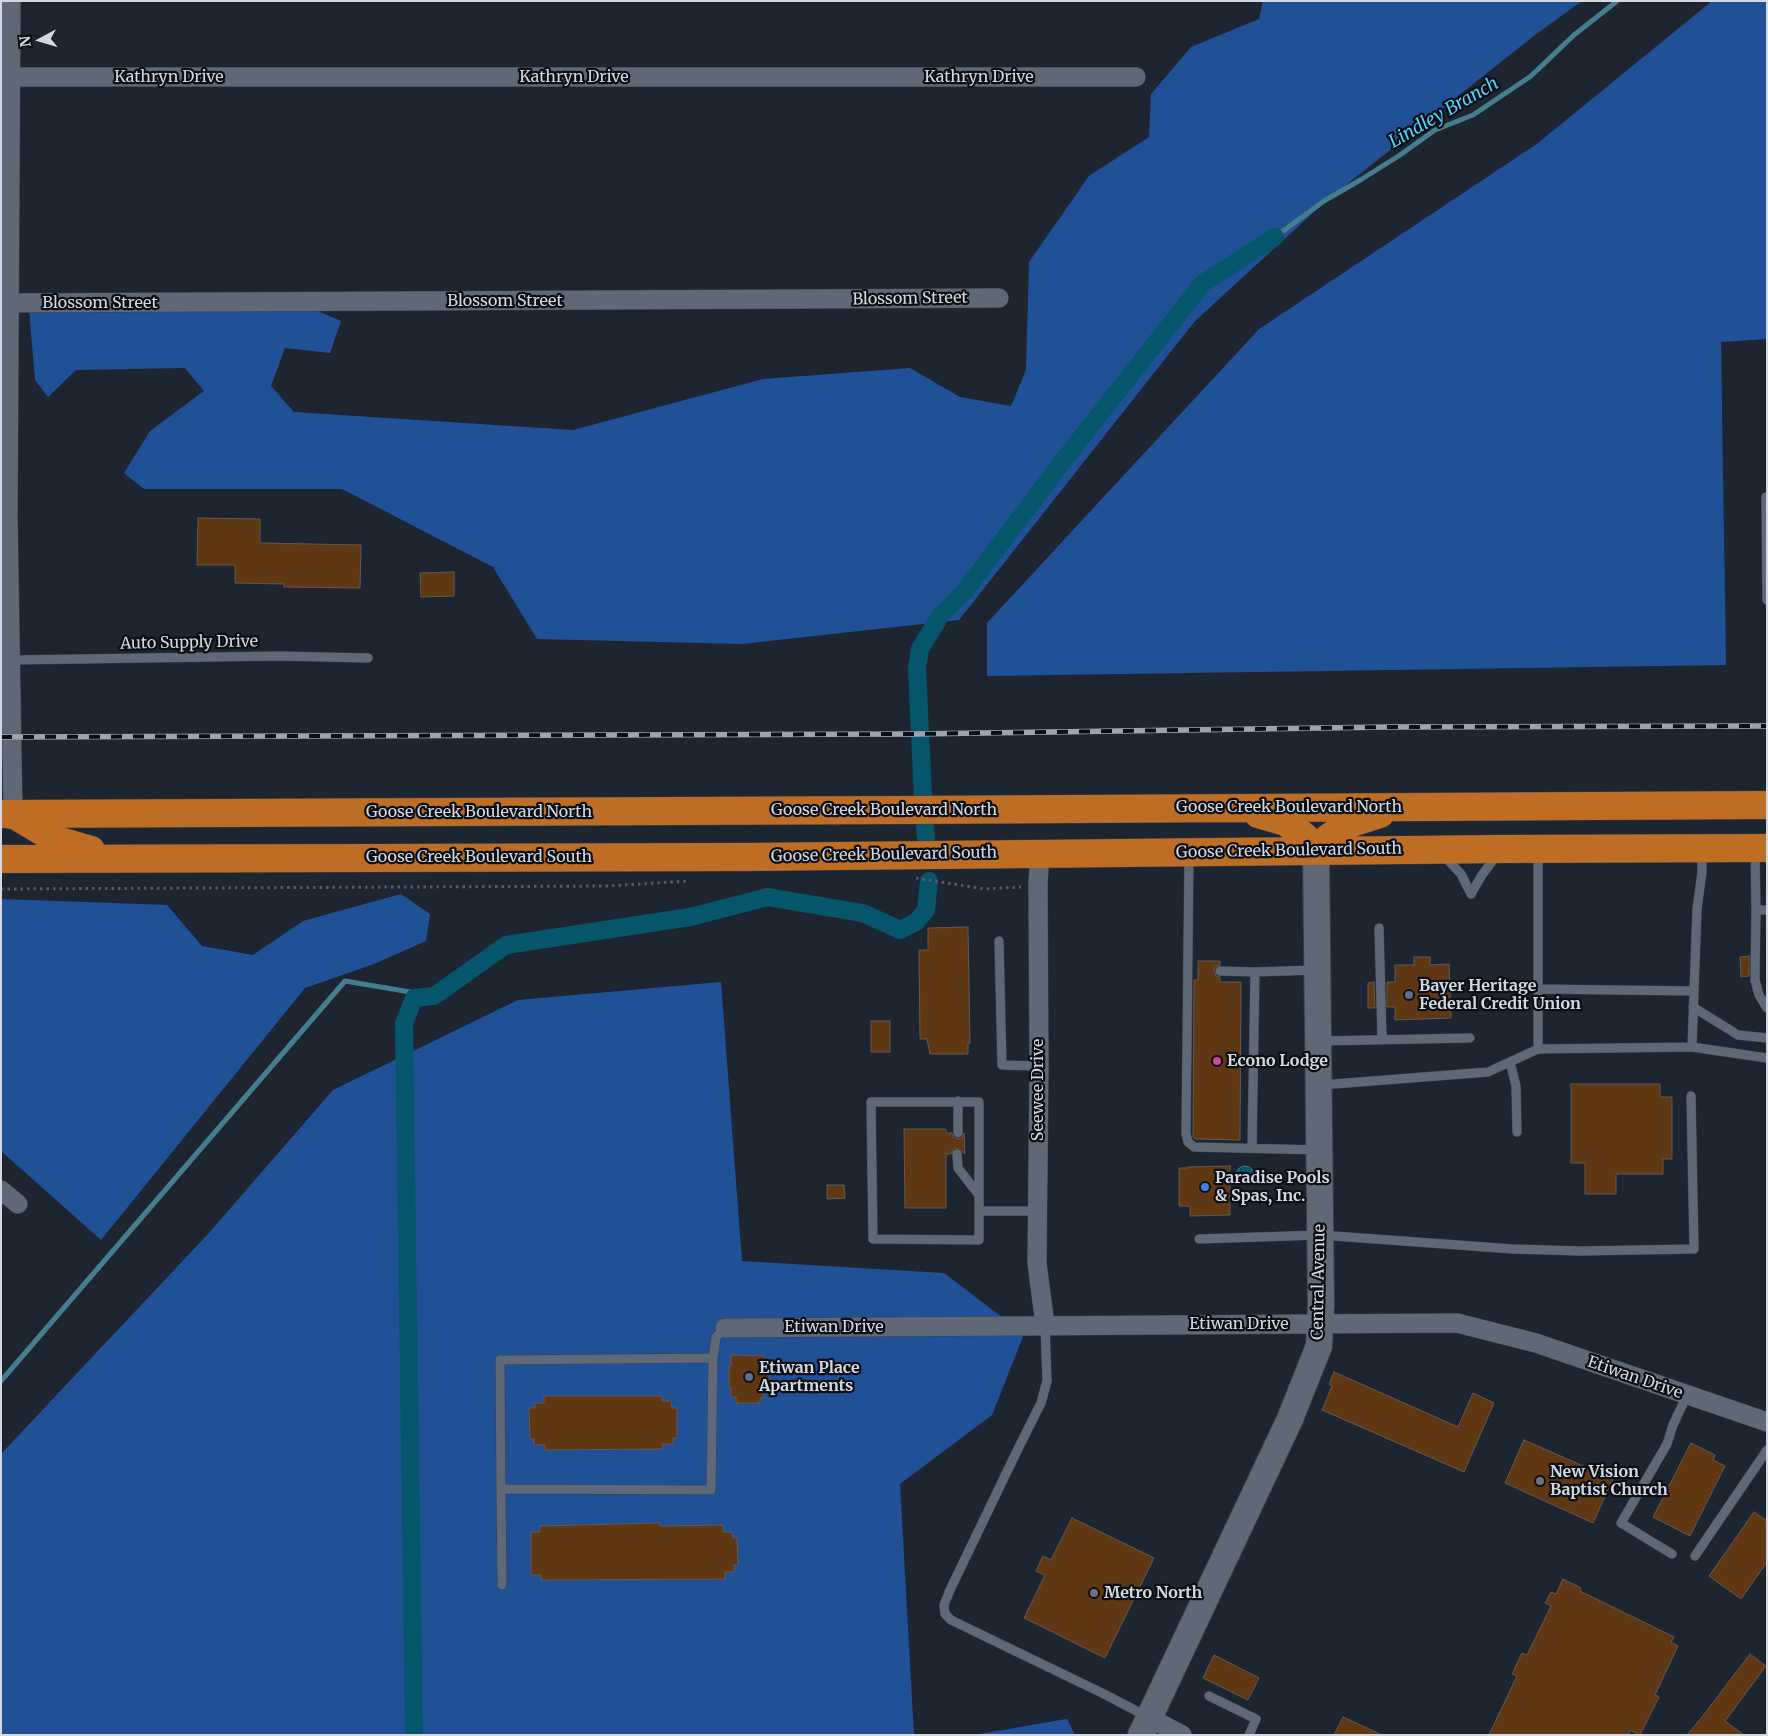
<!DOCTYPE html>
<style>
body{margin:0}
#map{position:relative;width:1768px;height:1736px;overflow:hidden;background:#1d2531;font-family:Merriweather,serif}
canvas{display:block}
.frame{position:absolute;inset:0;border:2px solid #d4d9e1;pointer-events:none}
.north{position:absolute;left:15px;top:15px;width:50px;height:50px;-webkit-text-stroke:4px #0b0e14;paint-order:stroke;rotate:264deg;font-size:14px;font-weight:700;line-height:20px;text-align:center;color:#d4d9e1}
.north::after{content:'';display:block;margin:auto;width:18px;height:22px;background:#d4d9e1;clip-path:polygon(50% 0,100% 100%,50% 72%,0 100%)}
</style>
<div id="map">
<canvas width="1768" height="1736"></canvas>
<div class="frame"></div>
<div class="north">N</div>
</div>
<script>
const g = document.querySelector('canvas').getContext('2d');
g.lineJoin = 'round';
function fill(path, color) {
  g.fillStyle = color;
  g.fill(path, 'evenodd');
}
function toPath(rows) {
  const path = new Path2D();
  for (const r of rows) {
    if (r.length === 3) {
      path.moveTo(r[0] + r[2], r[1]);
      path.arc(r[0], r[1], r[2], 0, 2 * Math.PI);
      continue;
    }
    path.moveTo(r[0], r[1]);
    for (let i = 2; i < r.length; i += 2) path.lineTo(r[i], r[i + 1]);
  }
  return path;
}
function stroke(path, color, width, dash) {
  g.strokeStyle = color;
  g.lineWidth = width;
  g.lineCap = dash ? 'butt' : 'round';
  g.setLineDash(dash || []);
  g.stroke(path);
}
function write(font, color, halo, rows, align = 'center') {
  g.font = font + ' Merriweather,serif';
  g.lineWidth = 4.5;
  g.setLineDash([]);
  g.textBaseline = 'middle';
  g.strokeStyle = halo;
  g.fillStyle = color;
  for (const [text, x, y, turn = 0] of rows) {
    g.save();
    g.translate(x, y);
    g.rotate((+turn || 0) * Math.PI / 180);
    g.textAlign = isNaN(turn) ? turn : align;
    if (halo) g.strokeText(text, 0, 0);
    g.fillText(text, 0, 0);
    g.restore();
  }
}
const forest = toPath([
 [1263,1,1582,1,1535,35,1327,200,1195,321,959,620,742,644,537,639,493,567,342,489,144,489,124,473,150,431,204,391,185,368,76,370,48,397,35,380,29,309,309,307,341,321,330,353,285,348,271,386,294,412,573,430,763,379,910,368,960,397,1011,406,1026,370,1029,262,1089,176,1149,137,1151,94,1191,47,1259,19],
 [1712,1,1767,1,1767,339,1721,342,1726,665,987,676,987,623,1259,329,1538,143],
 [401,894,430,914,426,941,374,964,305,988,101,1240,1,1151,1,899,167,905,202,946,253,955,303,921],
 [721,982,742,1261,944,1273,1024,1334,992,1415,900,1484,914,1735,1,1735,1,1454,208,1234,333,1090,518,1000],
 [1067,1719,1075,1735,974,1735,1066,1719]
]);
const water = toPath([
 [1245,1175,9]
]);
const stream = toPath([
 [1275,237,1324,201,1362,179,1400,155,1435,130,1473,115,1531,76,1574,35,1617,1],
 [1,1381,345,981,434,996]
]);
const canal = toPath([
 [923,797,917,668,920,649,940,616,964,592,1066,457,1203,283,1275,237],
 [925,827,926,838],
 [414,1735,404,1023,414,998,434,996,506,945,690,917,768,897,863,913,900,930,916,922,926,910,929,881]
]);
const building = toPath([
 [198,518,260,519,260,543,361,545,360,588,284,587,284,584,235,583,235,565,197,565,198,518],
 [454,572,454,596,421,597,420,573,454,572],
 [968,927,970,1043,968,1043,968,1054,930,1054,927,1039,920,1039,919,950,928,950,928,928,968,927],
 [1749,956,1749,976,1741,977,1740,957,1749,956],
 [1414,957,1430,957,1430,965,1449,964,1451,1018,1395,1020,1395,1007,1387,1007,1387,982,1395,982,1395,965,1414,965,1414,957],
 [1198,961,1220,961,1220,965,1215,967,1214,971,1216,976,1220,977,1220,982,1241,982,1240,1140,1195,1139,1193,1137,1194,980,1198,980,1198,961],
 [1374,982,1375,1008,1368,1008,1368,983,1374,982],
 [871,1021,890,1021,890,1052,871,1052,871,1021],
 [1571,1084,1660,1084,1660,1097,1672,1097,1672,1159,1663,1159,1663,1174,1616,1174,1616,1194,1585,1194,1585,1163,1571,1163,1571,1084],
 [904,1129,946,1129,946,1133,952,1133,953,1137,958,1139,962,1138,964,1133,965,1154,957,1148,953,1149,951,1154,946,1154,946,1208,905,1208,904,1129],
 [1230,1166,1230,1215,1190,1216,1190,1206,1179,1206,1179,1168,1188,1168,1188,1167,1230,1166],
 [827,1185,844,1185,845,1198,827,1199,827,1185],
 [731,1355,764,1356,764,1367,769,1367,769,1386,764,1386,763,1398,760,1398,760,1403,736,1403,736,1397,731,1397,731,1387,729,1387,729,1366,731,1366,731,1355],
 [1334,1372,1458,1427,1473,1393,1494,1403,1464,1472,1322,1410,1332,1386,1329,1384,1334,1372],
 [544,1396,662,1396,662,1401,671,1401,672,1408,677,1408,677,1438,673,1438,673,1444,662,1444,663,1449,545,1450,545,1445,534,1445,534,1439,530,1439,529,1408,535,1408,535,1403,544,1403,544,1396],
 [1524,1440,1613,1479,1593,1523,1505,1483,1524,1440],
 [1691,1443,1715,1455,1713,1460,1725,1466,1690,1536,1653,1517,1691,1443],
 [1754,1512,1767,1521,1767,1562,1741,1599,1709,1576,1754,1512],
 [1072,1518,1154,1558,1105,1658,1024,1618,1045,1575,1036,1571,1043,1556,1051,1560,1072,1518],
 [660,1523,660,1526,723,1525,723,1532,732,1532,733,1538,737,1538,738,1565,734,1565,734,1572,725,1572,725,1579,541,1580,541,1575,531,1575,531,1532,540,1532,540,1526,660,1523],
 [1563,1579,1581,1588,1580,1591,1674,1637,1671,1642,1678,1646,1655,1695,1659,1697,1640,1735,1630,1730,1628,1735,1489,1735,1517,1676,1512,1674,1522,1653,1527,1655,1551,1606,1545,1603,1551,1592,1556,1594,1563,1579],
 [1750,1654,1766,1666,1725,1721,1744,1735,1687,1735,1702,1717,1750,1654],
 [1214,1655,1259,1678,1248,1700,1203,1678,1214,1655],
 [1343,1717,1382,1735,1334,1735,1343,1717]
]);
const path = toPath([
 [916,878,984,889,1021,887],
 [1,889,608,886,688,881]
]);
const lane = toPath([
 [1766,497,1767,600],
 [11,660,279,656,368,658],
 [1755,851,1756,910,1767,910],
 [1189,855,1186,1134,1188,1142,1194,1147,1318,1150],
 [1444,856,1461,874,1471,894],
 [1471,894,1482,875,1497,855],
 [1756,910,1755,980,1759,995,1767,1008],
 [1379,928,1382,1039],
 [999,941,1002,1065,1039,1066],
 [1220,971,1255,972],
 [1537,989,1694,991],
 [1693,1007,1738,1035,1767,1038],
 [1321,1041,1470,1038],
 [1692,1047,1767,1058],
 [1538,1049,1692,1047,1697,909,1702,872,1702,851],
 [1510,1062,1516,1086,1517,1132],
 [1321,1085,1488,1072,1538,1049,1538,852],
 [958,1133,958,1101],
 [1252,1148,1255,972,1314,970],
 [957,1154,958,1168,979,1195],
 [979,1211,979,1240,873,1239,871,1102,979,1102,979,1211,1037,1211],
 [1199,1239,1320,1235,1513,1249,1580,1251,1694,1249,1691,1096],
 [1045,1325,1047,1381,1041,1403,1015,1455,950,1590,944,1605,945,1614,951,1620,1104,1694,1148,1717],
 [713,1358,500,1360,501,1489,711,1490,713,1358,716,1337,725,1328],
 [501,1489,502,1585],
 [1672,1554,1621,1523,1667,1444,1673,1425,1687,1395],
 [1695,1556,1767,1450],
 [1209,1696,1256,1719,1249,1735]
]);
const street = toPath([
 [11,1,8,516,13,814],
 [11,77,1136,77],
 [10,303,999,298],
 [1040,854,1038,883,1039,1066,1037,1263,1045,1325],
 [1,1190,18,1204],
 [725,1328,1457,1323,1536,1343,1767,1422],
 [1150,1718,1182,1735]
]);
const secondary = toPath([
 [1141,1735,1290,1419,1319,1346,1321,1305,1316,851]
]);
const highway = toPath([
 [1,814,904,810,1767,805],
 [1258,814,1286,822,1306,838,1316,851],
 [11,815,13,814,56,840,91,850],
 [1316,851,1328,838,1349,824,1380,814],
 [1,859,747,857,1501,849,1767,848]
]);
const rail = toPath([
 [1,737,915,734,1388,727,1767,726]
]);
const markers = [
 [1409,995,5,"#5c6f8a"],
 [1217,1061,5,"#d1479c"],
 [1205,1187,5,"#3f7fe0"],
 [749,1377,5,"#5c6f8a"],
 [1540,1481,5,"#6b7280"],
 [1094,1593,5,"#6b7280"]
];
const streetNames = [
 ["Kathryn Drive",169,77],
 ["Kathryn Drive",574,77],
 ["Kathryn Drive",979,77],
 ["Blossom Street",910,299,-1],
 ["Blossom Street",505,301],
 ["Blossom Street",100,303],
 ["Auto Supply Drive",189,643,-1],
 ["Goose Creek Boulevard North",1289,807],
 ["Goose Creek Boulevard North",884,810],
 ["Goose Creek Boulevard North",479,812],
 ["Goose Creek Boulevard South",1289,851,-1],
 ["Goose Creek Boulevard South",884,855,-1],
 ["Goose Creek Boulevard South",479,857],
 ["Seewee Drive",1038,1090,-90],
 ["Central Avenue",1319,1282,-89],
 ["Etiwan Drive",1239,1324],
 ["Etiwan Drive",834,1327],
 ["Etiwan Drive",1635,1378,19]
];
const poiNames = [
 ["Bayer Heritage",1419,986],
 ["Federal Credit Union",1419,1004],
 ["Econo Lodge",1227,1061],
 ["Paradise Pools",1215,1178],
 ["& Spas, Inc.",1215,1196],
 ["Etiwan Place",759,1368],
 ["Apartments",759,1386],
 ["New Vision",1550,1472],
 ["Baptist Church",1550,1490],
 ["Metro North",1104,1593]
];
const waterNames = [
 ["Lindley Branch",1444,113,-30]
];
fill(forest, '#205197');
fill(water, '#06566b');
stroke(water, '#447d8e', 1);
stroke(stream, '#447d8e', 5);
stroke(canal, '#06566b', 18);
fill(building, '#5f3713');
stroke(building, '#67594e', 1);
stroke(lane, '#383f49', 10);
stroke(street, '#383f49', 20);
stroke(secondary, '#383f49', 28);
stroke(highway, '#383f49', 29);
stroke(path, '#555c67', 3, [2.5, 4]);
stroke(lane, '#5f6877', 9);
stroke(street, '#5f6877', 19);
stroke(secondary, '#5f6877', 26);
stroke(highway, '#bd6d24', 28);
stroke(rail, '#9ea4ad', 5.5);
stroke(rail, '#0b0e14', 4, [11]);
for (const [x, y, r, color] of markers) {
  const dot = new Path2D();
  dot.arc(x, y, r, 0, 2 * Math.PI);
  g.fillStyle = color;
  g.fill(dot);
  stroke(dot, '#0b0e14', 2);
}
write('16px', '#d4d9e1', '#0b0e14', streetNames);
write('bold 16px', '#d4d9e1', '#0b0e14', poiNames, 'left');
write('italic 18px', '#51d3fb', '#0b0e14', waterNames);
</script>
